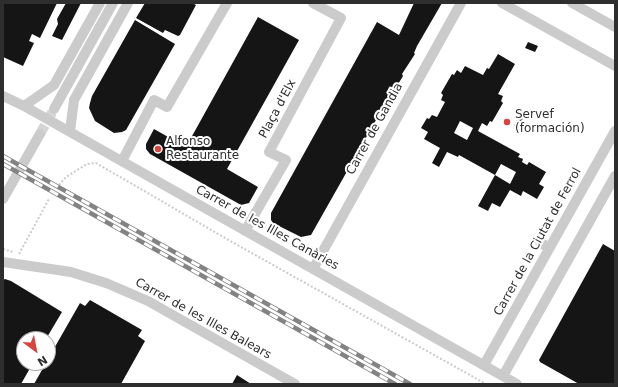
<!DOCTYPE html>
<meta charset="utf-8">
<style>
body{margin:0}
#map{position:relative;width:618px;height:387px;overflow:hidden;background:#fff;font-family:"DejaVu Sans",sans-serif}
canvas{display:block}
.frame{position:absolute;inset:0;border:4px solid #2e2e2e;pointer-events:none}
.north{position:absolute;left:16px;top:331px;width:40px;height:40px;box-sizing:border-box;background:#fff;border:1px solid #ababab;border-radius:50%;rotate:148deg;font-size:11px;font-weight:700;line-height:16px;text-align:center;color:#2e2e2e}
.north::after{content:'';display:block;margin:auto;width:14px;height:18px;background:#d7453f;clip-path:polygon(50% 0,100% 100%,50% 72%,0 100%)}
</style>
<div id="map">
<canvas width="618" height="387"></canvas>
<div class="frame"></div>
<div class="north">N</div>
</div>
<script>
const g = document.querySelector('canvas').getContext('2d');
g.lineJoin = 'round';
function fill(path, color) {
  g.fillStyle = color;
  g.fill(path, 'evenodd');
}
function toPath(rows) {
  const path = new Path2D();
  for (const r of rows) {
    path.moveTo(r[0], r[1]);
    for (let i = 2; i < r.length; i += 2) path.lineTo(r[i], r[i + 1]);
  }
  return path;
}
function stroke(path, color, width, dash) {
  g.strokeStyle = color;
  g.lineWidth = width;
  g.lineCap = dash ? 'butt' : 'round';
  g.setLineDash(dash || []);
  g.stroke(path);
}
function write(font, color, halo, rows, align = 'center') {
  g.font = font + ' "DejaVu Sans",sans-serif';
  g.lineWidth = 4;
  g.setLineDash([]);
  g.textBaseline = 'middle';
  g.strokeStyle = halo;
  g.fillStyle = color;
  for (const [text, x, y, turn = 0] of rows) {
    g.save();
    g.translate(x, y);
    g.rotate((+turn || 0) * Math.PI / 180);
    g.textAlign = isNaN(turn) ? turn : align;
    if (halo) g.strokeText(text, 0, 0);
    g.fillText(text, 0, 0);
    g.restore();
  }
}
const building = toPath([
 [3,3,57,3,40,38,32,34,29,41,34,43,23,66,3,57],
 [66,3,81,3,62,40,52,36,58,24,57,19],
 [145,3,192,3,196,5,180,35,178,36,165,30,163,33,136,18],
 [414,3,442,3,417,46,414,53,415,54,402,74,403,76,397,86,396,85,395,86,396,87,385,107,384,106,311,235,301,237,273,223,271,220,271,213,377,22,399,35],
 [258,17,299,40,227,169,258,187,249,203,241,205,150,154,146,149,146,144,154,129,186,147],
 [135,20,175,44,126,130,122,132,114,133,95,121,89,108,90,103,92,96],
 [528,42,538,46,535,52,525,48],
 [498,54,515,64,498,94,503,96,501,101,503,103,492,122,490,121,487,126,482,123,478,131,520,154,518,157,523,159,522,162,527,165,529,162,546,172,539,184,544,187,537,199,523,191,521,196,510,190,500,207,492,203,488,211,478,206,495,175,510,184,516,172,501,164,495,175,459,155,458,157,447,152,439,167,432,163,440,148,424,139,428,132,421,128,427,118,429,119,432,115,437,117,445,102,441,100,443,95,441,93,452,74,454,75,457,70,461,73,465,66,483,75,487,68,489,69],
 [460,121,473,128,467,140,454,133],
 [520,114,524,116,518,128,514,126],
 [603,244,615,251,615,384,579,384,540,362,539,360],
 [5,279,11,281,62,312,46,339,24,339,24,363,33,363,21,384,3,384,3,280],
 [90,300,142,330,138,336,145,341,121,384,34,384,46,363,48,363,48,359,80,303,85,306],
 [237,375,251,384,232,384]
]);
const minorTunnel = toPath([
 [40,134,54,109]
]);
const path = toPath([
 [59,185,66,177,87,164,96,163,232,242,486,384],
 [3,249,13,252],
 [19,254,49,199]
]);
const minor = toPath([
 [502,3,615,66],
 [572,3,615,27],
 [3,96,24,106,517,384],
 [24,106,54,85,100,3],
 [54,109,113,3],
 [70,131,74,100,128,3],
 [122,161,154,100,167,107,227,3],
 [3,199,40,134],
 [245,231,286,160,269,152,341,18,313,3],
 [540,242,549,248],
 [3,262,71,272,106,283,148,301,295,384],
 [313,269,461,3],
 [484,365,615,131],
 [503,376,615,176]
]);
const rail = toPath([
 [3,156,410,384],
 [3,164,395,384]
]);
const markers = [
 [507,122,4,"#d7453f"],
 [158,149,4,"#d7453f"]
];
const streetNames = [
 ["Plaça d'Elx",278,109,-62],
 ["Carrer de Gandia",375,129,-61],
 ["Carrer de les Illes Canàries",267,228,29],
 ["Carrer de la Ciutat de Ferrol",538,242,-61],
 ["Carrer de les Illes Balears",203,319,29]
];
const poiNames = [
 ["Servef",515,115],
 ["(formación)",515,129],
 ["Alfonso",166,142],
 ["Restaurante",166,156]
];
fill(building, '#151515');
stroke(minorTunnel, '#d5d5d5', 10, [10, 5]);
stroke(path, '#cbcbcb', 2, [2, 2]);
stroke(minor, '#cbcbcb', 10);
stroke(rail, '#838383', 4.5);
stroke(rail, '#fff', 3, [9]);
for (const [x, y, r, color] of markers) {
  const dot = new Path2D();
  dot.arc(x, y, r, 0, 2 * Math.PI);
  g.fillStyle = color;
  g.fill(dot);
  stroke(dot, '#fff', 1.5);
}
write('12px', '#2e2e2e', '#fff', streetNames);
write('12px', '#2e2e2e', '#fff', poiNames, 'left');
</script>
